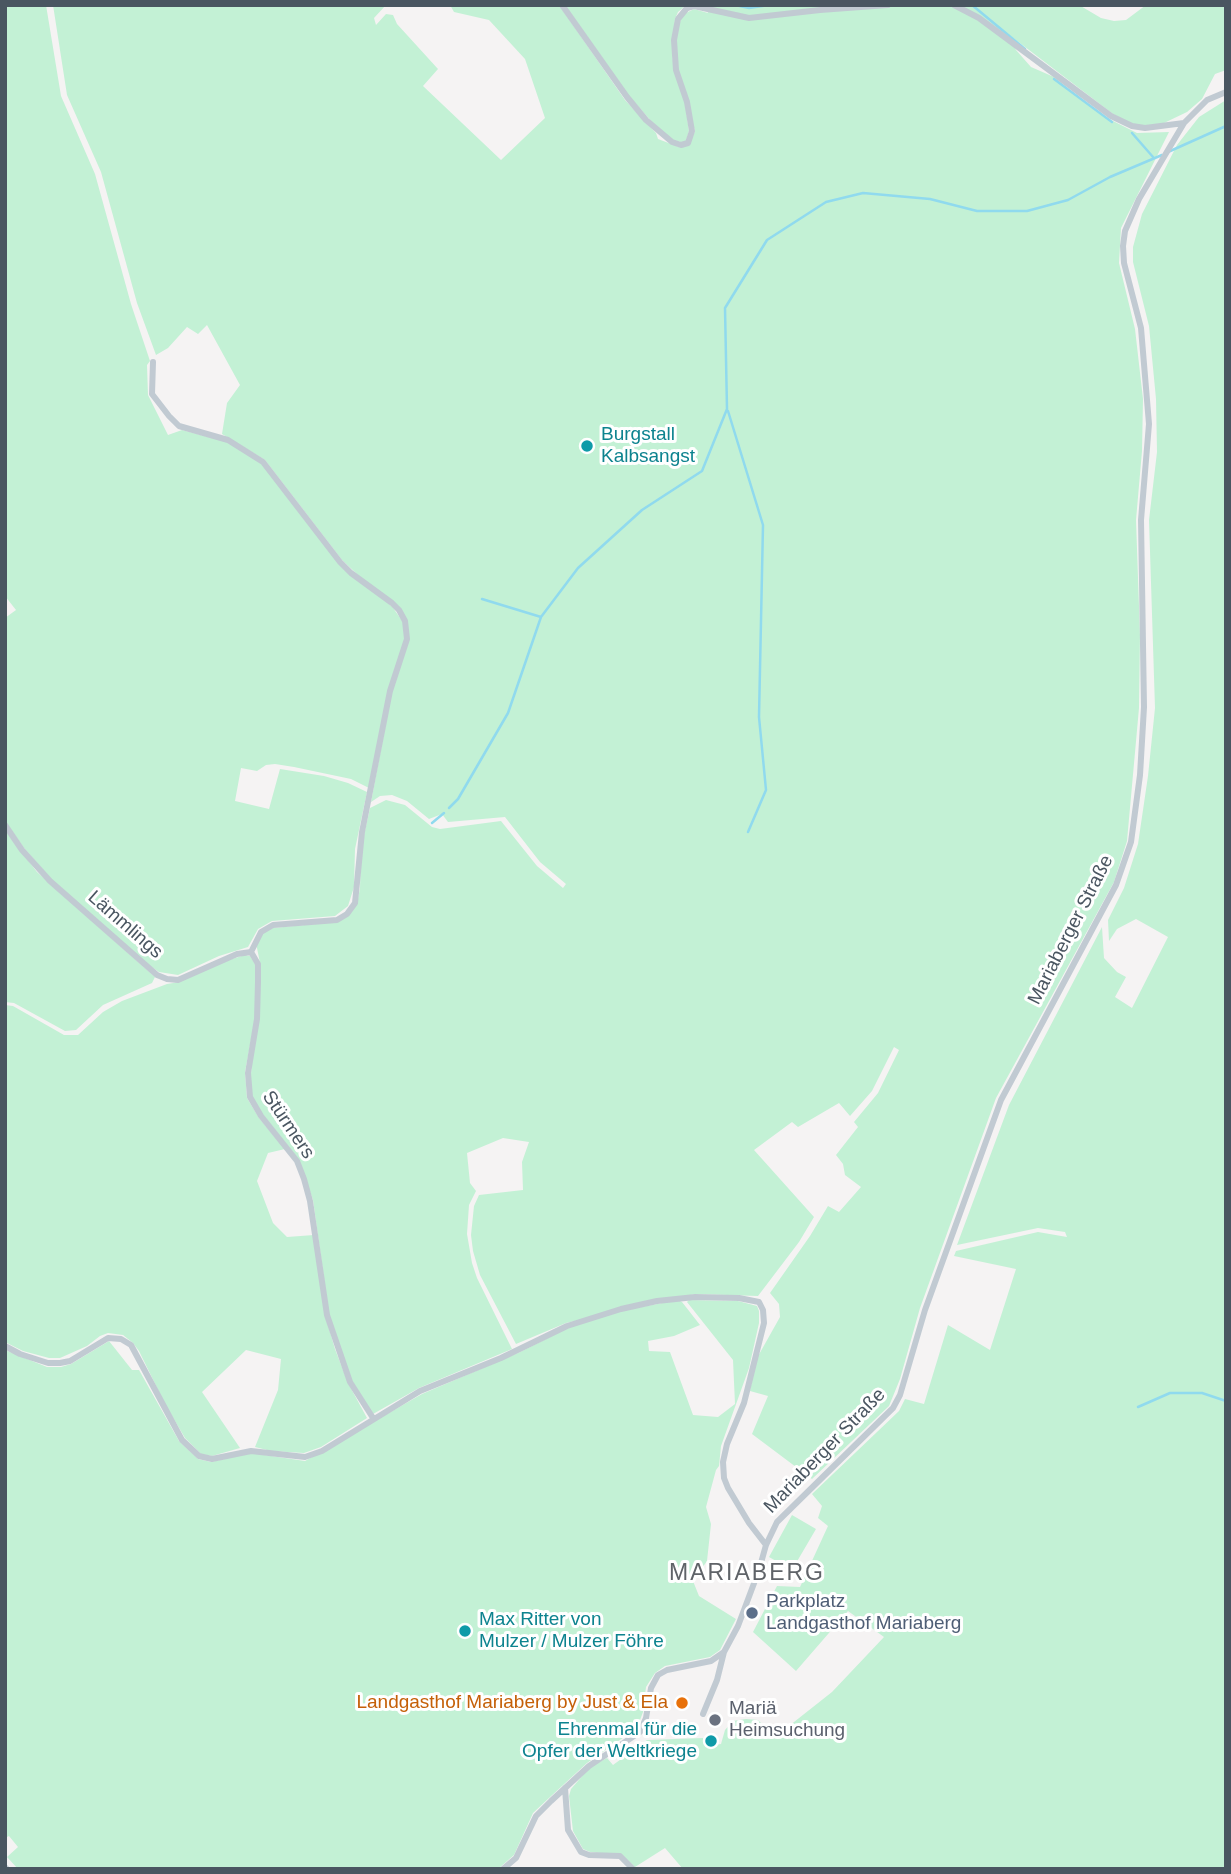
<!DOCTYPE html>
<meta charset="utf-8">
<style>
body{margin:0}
#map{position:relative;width:1231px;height:1874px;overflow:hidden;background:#f5f3f3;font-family:Helvetica,sans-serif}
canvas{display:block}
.frame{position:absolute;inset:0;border:7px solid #4a5661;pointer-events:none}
</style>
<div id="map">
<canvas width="1231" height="1874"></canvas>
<div class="frame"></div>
</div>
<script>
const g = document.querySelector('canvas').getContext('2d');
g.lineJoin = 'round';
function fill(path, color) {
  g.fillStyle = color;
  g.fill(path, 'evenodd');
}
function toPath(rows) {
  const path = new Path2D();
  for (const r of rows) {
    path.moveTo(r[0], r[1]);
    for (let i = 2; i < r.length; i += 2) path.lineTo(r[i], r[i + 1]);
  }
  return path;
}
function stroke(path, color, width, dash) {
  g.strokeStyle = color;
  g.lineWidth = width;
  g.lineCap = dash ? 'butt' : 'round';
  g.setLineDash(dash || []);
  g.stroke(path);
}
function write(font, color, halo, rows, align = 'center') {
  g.font = font + ' Helvetica,sans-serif';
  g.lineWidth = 6;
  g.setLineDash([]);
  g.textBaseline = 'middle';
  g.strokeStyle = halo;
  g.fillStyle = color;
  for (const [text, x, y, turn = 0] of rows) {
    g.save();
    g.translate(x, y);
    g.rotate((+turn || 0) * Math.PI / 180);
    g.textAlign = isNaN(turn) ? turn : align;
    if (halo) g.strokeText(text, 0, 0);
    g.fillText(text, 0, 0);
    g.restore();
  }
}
const green = toPath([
 [5,5,46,5,61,96,95,174,131,304,150,361,147,365,148,395,168,435,182,430,227,442,262,463,339,563,391,605,403,622,405,638,369,788,351,779,294,767,275,764,266,765,257,771,241,768,235,801,269,809,280,769,324,776,348,783,367,792,355,849,354,887,348,906,335,916,272,921,258,929,248,947,219,956,178,975,159,972,150,966,52,880,24,848,5,821,5,618,16,610,5,596],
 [53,5,386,5,374,18,376,25,386,14,393,15,397,24,438,69,423,86,501,160,545,118,525,59,489,20,454,12,450,5,559,5,625,100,656,133,658,139,679,147,690,143,695,131,678,70,675,40,682,15,694,9,708,13,705,5,1079,5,1101,18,1114,21,1126,20,1146,5,1226,5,1226,70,1215,74,1202,99,1187,112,1164,123,1145,126,1132,124,1113,114,1008,34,1016,50,1031,67,1054,77,1105,117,1137,133,1169,132,1121,228,1119,263,1135,329,1143,399,1142,451,1136,520,1140,635,1139,708,1127,841,1114,882,996,1098,920,1308,900,1379,889,1406,812,1479,752,1434,768,1396,750,1391,754,1369,757,1358,780,1317,779,1304,770,1293,810,1236,828,1206,839,1212,861,1187,845,1175,843,1164,836,1155,858,1127,854,1122,878,1093,899,1050,894,1047,872,1091,850,1116,839,1103,798,1127,792,1122,754,1150,814,1217,799,1242,758,1296,695,1294,566,1323,516,1344,480,1275,473,1251,471,1235,474,1206,479,1195,523,1190,522,1162,529,1142,503,1138,467,1153,470,1183,476,1191,469,1205,467,1234,472,1263,477,1278,512,1349,419,1388,373,1414,352,1381,329,1314,313,1200,299,1160,263,1115,252,1097,250,1086,260,963,256,943,262,933,273,928,337,922,357,904,360,888,361,849,370,808,386,800,405,805,432,827,440,829,501,821,537,866,563,888,566,884,540,862,505,817,448,822,442,814,429,819,407,801,392,795,380,796,371,802,392,691,408,639,406,620,342,560,265,460,222,434,227,403,240,385,207,325,198,334,187,327,168,348,156,355,137,303,101,172,67,95],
 [565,5,686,5,678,12,675,19,672,52,674,70,685,103,689,131,686,141,684,143,673,140,659,130,629,96],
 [1226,100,1226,1869,683,1869,665,1848,635,1867,622,1855,590,1852,583,1849,573,1831,569,1796,571,1789,590,1767,607,1758,613,1765,647,1740,703,1738,706,1746,721,1744,725,1730,733,1721,746,1719,758,1720,775,1737,832,1692,884,1637,848,1611,796,1671,753,1632,777,1586,800,1587,828,1526,818,1518,822,1506,812,1494,899,1411,905,1399,924,1404,948,1325,990,1350,1016,1269,954,1256,956,1251,1038,1232,1067,1237,1065,1232,1038,1228,957,1245,1009,1105,1102,927,1104,958,1117,972,1126,977,1115,997,1132,1008,1168,937,1136,919,1117,929,1109,941,1108,920,1124,888,1138,844,1148,776,1155,708,1149,520,1157,452,1156,399,1149,326,1133,262,1133,247,1142,214,1177,145,1199,117],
 [5,830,37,872,155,977,152,983,103,1005,76,1030,65,1031,14,1003,5,1002],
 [245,955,250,956,255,964,255,1019,245,1072,247,1098,259,1118,285,1149,268,1153,257,1181,273,1223,287,1237,314,1235,325,1315,335,1349,348,1383,367,1418,321,1447,304,1453,271,1451,255,1447,278,1390,281,1359,246,1350,202,1392,240,1448,212,1456,201,1454,185,1438,165,1404,139,1351,133,1343,123,1335,108,1333,100,1336,87,1346,60,1358,49,1358,23,1351,5,1342,5,1005,13,1006,64,1035,78,1035,103,1012,122,1001,167,984,179,982,222,962],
 [678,1300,682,1302,700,1325,674,1336,648,1341,649,1351,670,1352,693,1415,718,1417,735,1404,733,1360,687,1302,689,1300,738,1301,757,1306,759,1311,759,1323,749,1368,721,1446,719,1466,716,1470,706,1507,711,1524,707,1561,693,1581,699,1596,736,1619,720,1650,710,1657,665,1666,655,1673,646,1687,643,1712,637,1728,587,1763,549,1798,533,1813,514,1855,498,1869,18,1869,7,1857,18,1847,9,1836,5,1838,5,1350,47,1367,61,1367,71,1364,109,1341,132,1370,139,1370,179,1441,198,1459,211,1462,251,1453,305,1461,422,1394,518,1353,568,1328,621,1311],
 [792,1515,816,1529,792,1570,769,1557]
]);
const stream = toPath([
 [735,5,749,8,769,5],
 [972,5,1025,49],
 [1054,79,1112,122],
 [1132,133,1153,157],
 [1168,152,1226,126],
 [728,411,763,525,759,717,766,790,748,832],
 [482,599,541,617],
 [449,808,458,799,508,713,541,617,578,568,642,510,702,471,727,409,725,308,767,240,826,202,863,193,930,199,977,211,1027,211,1068,200,1110,177,1162,155],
 [432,823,444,813],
 [1138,1407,1170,1393,1202,1393,1226,1401]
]);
const street = toPath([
 [562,5,627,97,646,120,672,142,681,145,688,143,692,131,687,102,676,70,674,40,678,19,687,8,694,6,749,18,820,10,888,5],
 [954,5,979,18,1111,116,1132,126,1145,128,1184,123],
 [153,362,152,394,169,416,179,426,228,440,263,462,340,562,351,573,392,603,399,610,405,621,407,639,390,691,362,832,355,903,347,914,337,920,273,925,261,932,251,952],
 [5,825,22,850,50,881,157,975,167,979,178,980,237,954,251,952],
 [251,952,258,964,258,982,257,1019,248,1073,250,1097,261,1116,297,1161,304,1179,310,1201,327,1315,350,1382,373,1418],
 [5,1346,20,1354,48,1363,60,1363,70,1361,108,1338,121,1339,131,1345,182,1440,199,1456,212,1459,251,1451,305,1457,322,1451,420,1391,501,1358,567,1326,621,1309,657,1301,695,1297,739,1298,759,1302,763,1310,764,1323,744,1403,727,1444,723,1462,724,1478,728,1488,749,1523,766,1545],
 [703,1714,717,1680,724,1652],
 [565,1788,568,1830,581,1852,589,1855,620,1856,633,1869],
 [5,1867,7,1869],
 [503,1869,516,1858,536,1816,551,1801,589,1766,640,1732,646,1718,651,1688,658,1675,667,1670,711,1661,724,1652,738,1626,759,1570,766,1545,777,1522,893,1408,900,1395,925,1310,1001,1100,1116,885,1131,842,1140,775,1144,707,1141,520,1149,424,1141,328,1124,263,1123,246,1125,231,1139,199,1184,123,1207,100,1226,92]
]);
const markers = [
 [587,446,7,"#0f9aa8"],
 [752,1613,7,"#5c6f8a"],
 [465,1631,7,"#0f9aa8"],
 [682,1703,7,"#e8710a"],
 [715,1720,7,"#6b7280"],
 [711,1741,7,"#0f9aa8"]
];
const cultureNames = [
 ["Burgstall",601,435],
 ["Kalbsangst",601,457],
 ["Max Ritter von",479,1620],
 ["Mulzer / Mulzer Föhre",479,1642],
 ["Ehrenmal für die",697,1730,"right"],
 ["Opfer der Weltkriege",697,1752,"right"]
];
const streetNames = [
 ["Lämmlings",125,925,41],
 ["Mariaberger Straße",1071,930,-63],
 ["Stürmers",288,1125,56],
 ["Mariaberger Straße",825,1451,-46]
];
const serviceNames = [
 ["Parkplatz",766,1602],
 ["Landgasthof Mariaberg",766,1624]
];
const foodNames = [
 ["Landgasthof Mariaberg by Just & Ela",668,1703]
];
const worshipNames = [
 ["Mariä",729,1709],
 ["Heimsuchung",729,1731]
];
const quarterNames = [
 ["MARIABERG",747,1574]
];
fill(green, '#c3f1d5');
stroke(stream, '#90daee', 2.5);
stroke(street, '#c1cad2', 6);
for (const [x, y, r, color] of markers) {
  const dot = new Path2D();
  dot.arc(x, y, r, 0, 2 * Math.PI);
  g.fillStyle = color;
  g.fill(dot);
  stroke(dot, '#fff', 2.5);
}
write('19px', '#0d838f', '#fff', cultureNames, 'left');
write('19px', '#4a5661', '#fff', streetNames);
write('19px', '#4e5e75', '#fff', serviceNames, 'left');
write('19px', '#c56008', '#fff', foodNames, 'right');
write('19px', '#5b616d', '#fff', worshipNames, 'left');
g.letterSpacing = '2px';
write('23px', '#5f6368', '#fff', quarterNames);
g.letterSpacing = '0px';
</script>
